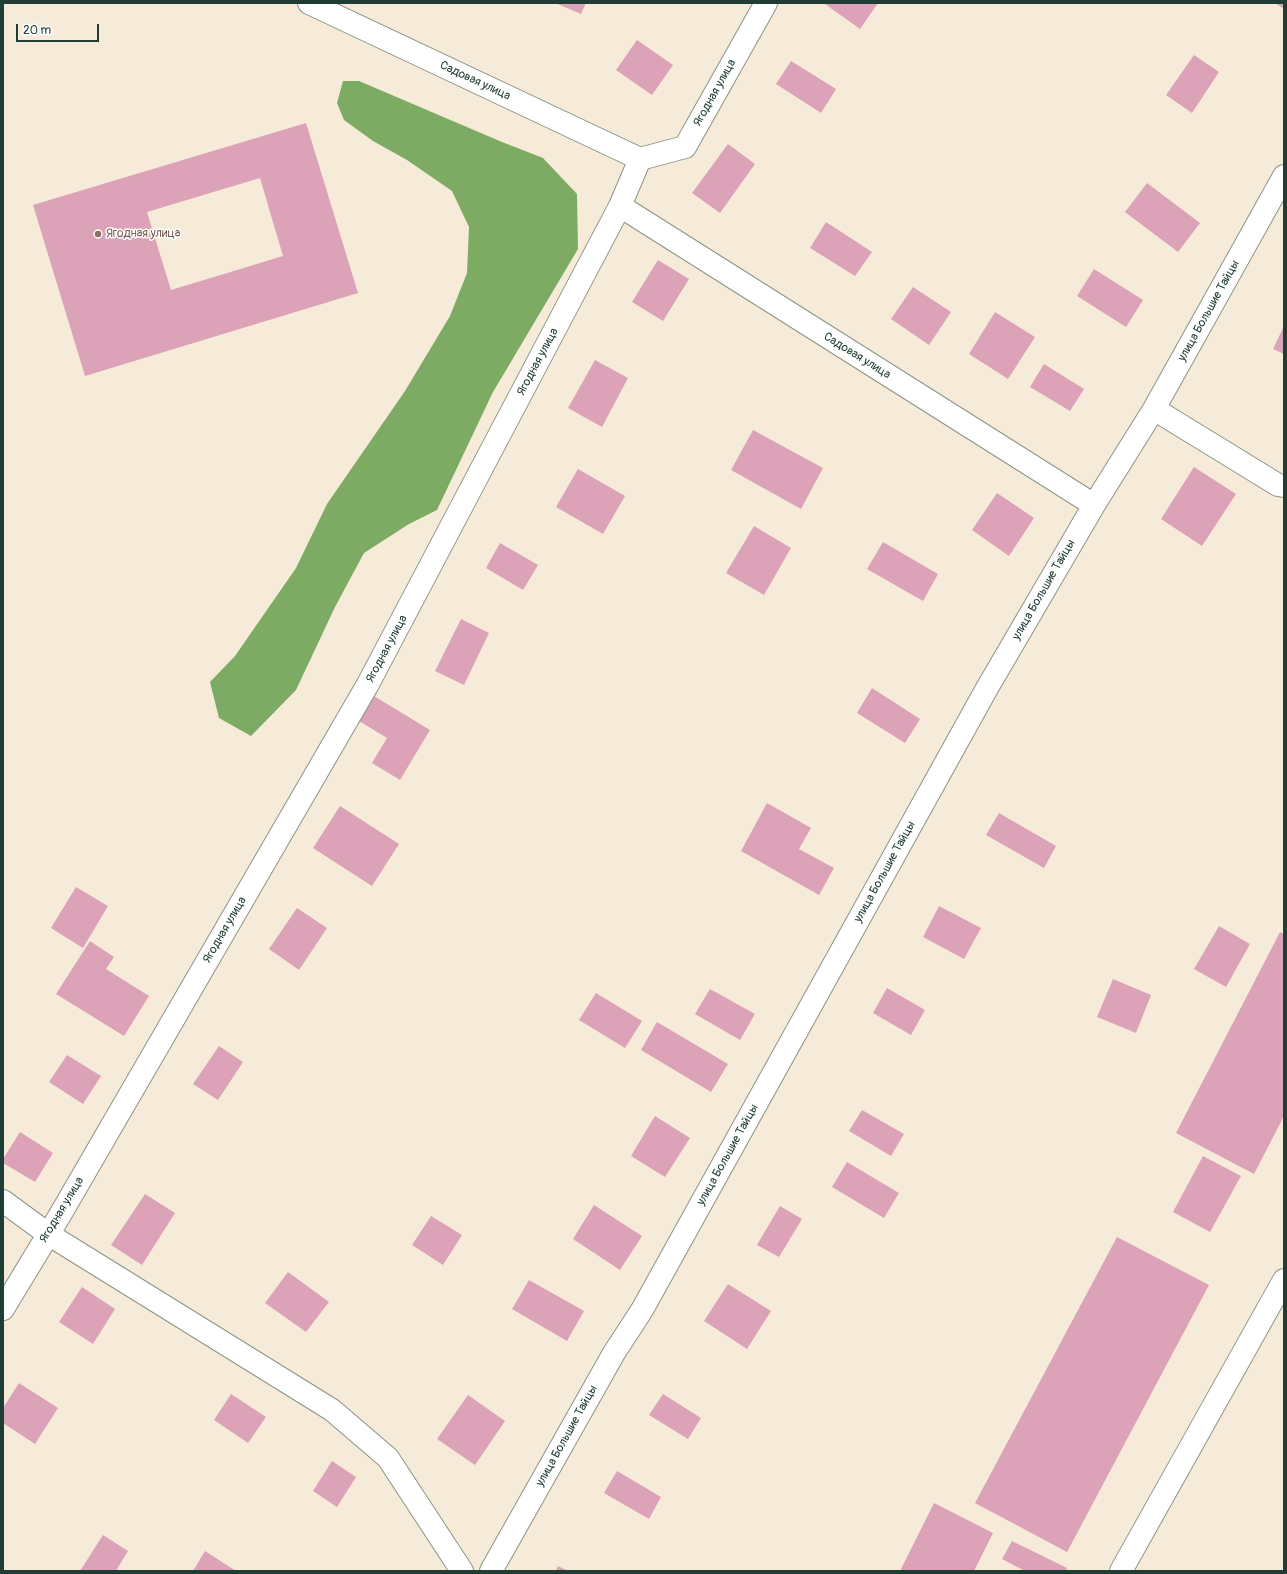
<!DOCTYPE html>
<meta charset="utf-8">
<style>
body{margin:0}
#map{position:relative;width:1287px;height:1574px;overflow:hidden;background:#f6ebd9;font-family:Pangolin,sans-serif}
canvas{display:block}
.frame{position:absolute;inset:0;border:4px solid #1f3d34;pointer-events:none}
.scale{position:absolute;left:16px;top:24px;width:83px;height:18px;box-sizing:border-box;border:2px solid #1f3d34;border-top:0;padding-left:5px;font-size:12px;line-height:14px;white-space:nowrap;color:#1f3d34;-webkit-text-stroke:3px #fff;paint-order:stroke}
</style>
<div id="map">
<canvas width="1287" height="1574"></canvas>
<div class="frame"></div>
<div class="scale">20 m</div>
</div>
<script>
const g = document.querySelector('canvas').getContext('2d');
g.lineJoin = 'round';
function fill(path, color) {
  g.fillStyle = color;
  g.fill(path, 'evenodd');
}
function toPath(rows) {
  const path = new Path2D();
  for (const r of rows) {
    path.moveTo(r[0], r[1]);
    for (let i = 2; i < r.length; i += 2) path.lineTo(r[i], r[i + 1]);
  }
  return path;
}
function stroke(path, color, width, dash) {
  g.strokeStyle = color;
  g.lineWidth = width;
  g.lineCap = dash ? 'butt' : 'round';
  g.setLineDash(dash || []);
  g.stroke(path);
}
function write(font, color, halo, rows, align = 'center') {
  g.font = font + ' Pangolin,sans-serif';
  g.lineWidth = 3;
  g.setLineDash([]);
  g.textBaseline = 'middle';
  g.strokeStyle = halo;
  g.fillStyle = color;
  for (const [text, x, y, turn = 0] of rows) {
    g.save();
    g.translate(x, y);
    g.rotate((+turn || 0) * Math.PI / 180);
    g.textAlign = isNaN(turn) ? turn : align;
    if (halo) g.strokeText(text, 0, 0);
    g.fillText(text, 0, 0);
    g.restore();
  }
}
const forest = toPath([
 [343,81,359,81,502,142,543,158,577,194,578,249,493,392,437,510,409,524,364,553,335,607,296,690,251,736,219,718,210,682,235,656,296,568,327,504,405,391,450,316,467,273,469,227,452,191,407,160,373,141,344,120,337,103]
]);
const building = toPath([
 [555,3,586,3,581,14],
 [826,3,878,3,860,29,825,4],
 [1275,3,1284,3,1284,9],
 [637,40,673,65,652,95,616,70],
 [1194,55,1219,72,1192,113,1166,95],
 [791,61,836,89,821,113,776,84],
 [306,123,358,293,85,376,33,205],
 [260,178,283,256,171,290,147,212],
 [728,144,755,164,720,213,692,193],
 [1147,183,1200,223,1178,252,1125,212],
 [826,222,872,252,855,276,810,248],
 [658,260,689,279,663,321,632,302],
 [1094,269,1143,300,1126,327,1077,296],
 [913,287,951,312,929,345,891,319],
 [995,312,1035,337,1008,379,969,354],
 [1284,326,1284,354,1273,349],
 [595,360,628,378,602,427,568,408],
 [1044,364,1084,389,1070,411,1030,387],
 [753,430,823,468,801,509,731,470],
 [1194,467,1236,494,1202,546,1161,519],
 [578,469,625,496,603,534,556,507],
 [997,493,1034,518,1009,556,972,530],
 [754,526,791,548,764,595,726,573],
 [883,542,938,574,923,601,867,569],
 [500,543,538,565,523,590,486,568],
 [461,619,489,633,464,685,435,671],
 [872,688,920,719,905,743,857,713],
 [374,696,430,730,400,780,372,763,387,738,359,721],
 [767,803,811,828,799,849,834,868,819,895,741,851],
 [340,806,399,844,372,886,313,848],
 [999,813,1056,846,1044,868,986,835],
 [76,887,108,906,83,948,51,928],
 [939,906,981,928,964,959,923,937],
 [297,908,327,928,299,970,269,949],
 [1219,926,1250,944,1226,987,1194,969],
 [1280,932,1284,934,1284,1116,1254,1174,1176,1133],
 [90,941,114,957,106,969,149,996,124,1036,56,994],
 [1113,979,1151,995,1136,1033,1097,1017],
 [887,988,925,1010,911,1035,873,1013],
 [710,989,755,1014,740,1040,695,1014],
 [596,993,642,1021,625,1048,579,1020],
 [657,1022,728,1064,711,1092,641,1050],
 [219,1046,243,1062,218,1100,193,1084],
 [67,1055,101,1076,83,1104,49,1082],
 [862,1110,904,1134,891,1156,849,1131],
 [655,1116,690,1138,665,1177,631,1156],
 [20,1132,53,1153,35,1182,3,1163,3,1159],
 [1203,1156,1241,1176,1210,1232,1173,1212],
 [847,1162,899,1193,884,1218,832,1187],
 [145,1194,175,1213,142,1265,111,1245],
 [594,1205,642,1236,620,1270,573,1239],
 [780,1206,802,1219,779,1257,757,1245],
 [431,1216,462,1235,443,1265,412,1245],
 [1117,1237,1209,1285,1067,1552,975,1503],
 [288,1272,329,1302,306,1332,265,1303],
 [529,1280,584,1311,567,1341,512,1309],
 [728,1284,771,1311,747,1349,704,1321],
 [82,1287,115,1309,93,1344,59,1322],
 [19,1383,58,1408,35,1444,3,1423,3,1408],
 [231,1394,266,1417,248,1443,214,1420],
 [663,1394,701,1418,688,1439,649,1415],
 [468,1395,505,1421,475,1465,437,1439],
 [332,1461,356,1477,337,1507,313,1491],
 [617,1471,661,1497,649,1519,604,1493],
 [934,1503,993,1533,974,1571,900,1571],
 [103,1535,128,1551,116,1571,80,1571],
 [1012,1541,1067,1568,1066,1571,1025,1571,1002,1559],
 [205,1551,236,1571,193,1571],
 [558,1566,568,1571,556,1571]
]);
const street = toPath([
 [309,3,640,159],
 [640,159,685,147,766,3],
 [620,206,1094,505],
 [1154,409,1278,485,1284,486],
 [3,1201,48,1234,332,1410,388,1458,462,1571],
 [3,1309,60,1215,368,684,620,206,640,159],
 [491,1571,614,1353,642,1310,986,690,1094,505,1154,409,1284,176],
 [1121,1571,1284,1280]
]);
const markers = [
 [98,234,4,"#8d6e63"]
];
const streetNames = [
 ["Садовая улица",475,81,25],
 ["Ягодная улица",715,93,-61],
 ["улица Большие Тайцы",1209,311,-61],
 ["Садовая улица",857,356,32],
 ["Ягодная улица",538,362,-62],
 ["улица Большие Тайцы",1044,590,-60],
 ["Ягодная улица",387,649,-62],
 ["улица Большие Тайцы",885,872,-61],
 ["Ягодная улица",225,930,-60],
 ["улица Большие Тайцы",728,1155,-61],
 ["Ягодная улица",62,1210,-59],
 ["улица Большие Тайцы",567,1436,-61]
];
const educationNames = [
 ["Ягодная улица",106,234]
];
fill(forest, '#7eab64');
fill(building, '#dca2b7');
stroke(street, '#8a9486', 24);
stroke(street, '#fff', 22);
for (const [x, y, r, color] of markers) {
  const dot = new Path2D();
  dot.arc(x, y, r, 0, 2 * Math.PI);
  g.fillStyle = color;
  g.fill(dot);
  stroke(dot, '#fff', 1.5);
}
write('12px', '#1f3d34', '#fff', streetNames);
write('12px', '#785e54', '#fff', educationNames, 'left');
</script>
